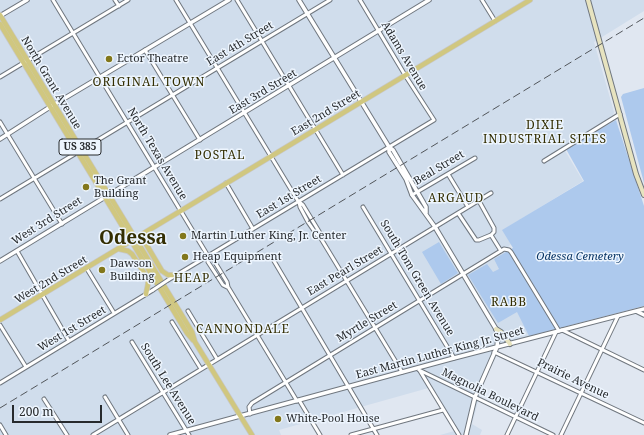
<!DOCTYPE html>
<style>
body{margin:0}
#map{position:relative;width:644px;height:435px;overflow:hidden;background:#e0e7f1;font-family:"Noto Serif",serif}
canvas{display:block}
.scale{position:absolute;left:12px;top:405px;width:90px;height:18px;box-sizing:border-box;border:2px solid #272a2d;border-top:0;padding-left:5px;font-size:12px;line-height:14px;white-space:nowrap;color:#272a2d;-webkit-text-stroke:3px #edf5fe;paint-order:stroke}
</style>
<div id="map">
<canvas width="644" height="435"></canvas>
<div class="scale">200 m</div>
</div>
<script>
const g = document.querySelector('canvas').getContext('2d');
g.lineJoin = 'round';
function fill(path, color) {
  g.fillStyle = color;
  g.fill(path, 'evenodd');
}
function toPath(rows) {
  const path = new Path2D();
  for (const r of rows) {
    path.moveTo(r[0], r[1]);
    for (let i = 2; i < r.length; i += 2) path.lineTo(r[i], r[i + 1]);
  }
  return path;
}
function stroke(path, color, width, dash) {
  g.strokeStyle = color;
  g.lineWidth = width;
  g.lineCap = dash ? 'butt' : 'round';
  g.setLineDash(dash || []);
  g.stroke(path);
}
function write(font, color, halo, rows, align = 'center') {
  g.font = font + ' "Noto Serif",serif';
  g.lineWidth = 3;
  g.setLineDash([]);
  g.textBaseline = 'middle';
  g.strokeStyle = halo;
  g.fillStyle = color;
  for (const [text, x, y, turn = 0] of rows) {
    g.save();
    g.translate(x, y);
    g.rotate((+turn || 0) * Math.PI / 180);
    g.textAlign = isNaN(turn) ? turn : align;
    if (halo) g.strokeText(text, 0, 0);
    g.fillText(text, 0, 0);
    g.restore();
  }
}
const built = toPath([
 [0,0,644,0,644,11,594,42,614,112,613,115,564,149,583,181,503,230,511,244,508,247,559,331,493,345,497,355,483,383,472,424,482,430,480,435,440,435,458,430,432,387,279,430,281,435,0,435]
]);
const green = toPath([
 [644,88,644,183,621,97,623,94],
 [616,120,644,206,644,306,529,336,517,312,498,323,468,275,487,264,493,272,499,269,494,259,513,248,502,230,584,181,566,149],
 [439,242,458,273,441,284,422,252]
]);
const minor = toPath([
 [53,0,208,256,213,259,227,282,228,287,297,401],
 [115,0,119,6],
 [176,0,298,201,303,205,320,233,320,237,402,372],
 [237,0,343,175],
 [482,0,495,21],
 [145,50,200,140],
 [0,77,128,0],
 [0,122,62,224],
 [544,161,620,114],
 [448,174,468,207],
 [226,183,253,229],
 [412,195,475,158],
 [0,199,330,0],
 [479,201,494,228,494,232,491,235],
 [299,202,300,207,308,222,317,235,320,237],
 [363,207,454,358],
 [458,213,476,240,479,240,491,235],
 [491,235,501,251],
 [17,251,69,341],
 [208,256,208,262,223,285,227,287],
 [274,261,377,435],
 [87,269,114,313],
 [168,280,434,120,405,75,360,0],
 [188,311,217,359],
 [172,322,201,369],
 [0,325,26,367],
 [562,330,644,370],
 [132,342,189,435],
 [494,352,644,423],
 [419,370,553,435],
 [420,371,459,435],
 [0,383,153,290],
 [105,397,128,435],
 [44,399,67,435],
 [299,400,320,435],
 [250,414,249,407,252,403,504,249,509,250,511,252,559,331],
 [0,425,6,435],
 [93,435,491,193],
 [351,435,443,410],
 [507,435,556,332],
 [561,435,618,316]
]);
const tertiary = toPath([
 [299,0,389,147,393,150,426,207,426,213],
 [0,16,27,0],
 [0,139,50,107,229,0],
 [389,147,389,152,406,179,412,195,435,227,496,329,498,336,497,347,475,397,466,435],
 [0,261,429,0],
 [636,311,644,315],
 [170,435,454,358,644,309]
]);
const secondary = toPath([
 [588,0,636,174,644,195],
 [496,329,501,332,510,344]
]);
const primary = toPath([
 [0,15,192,332,195,342,252,435],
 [0,24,187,333,193,340],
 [146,233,146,244,162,271,168,275,177,275],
 [119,249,128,251,132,254,148,279,148,284,146,294],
 [0,320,530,0]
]);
const rail = toPath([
 [0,408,644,18]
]);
const minorBridge = toPath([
 [153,290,168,280]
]);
const markers = [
 [109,59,4,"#82771b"],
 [86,187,4,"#82771b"],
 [183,236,4,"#82771b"],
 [185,257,4,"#82771b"],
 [102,270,4,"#82771b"],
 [278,419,4,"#82771b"]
];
const shields = [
 [80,147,42]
];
const shieldNames = [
 ["US 385",80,147]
];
const streetNames = [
 ["East 4th Street",240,44,-31],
 ["Adams Avenue",404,56,59],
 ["North Grant Avenue",51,83,59],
 ["East 3rd Street",263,92,-31],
 ["East 2nd Street",326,113,-31],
 ["North Texas Avenue",157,154,59],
 ["Beal Street",439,168,-31],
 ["East 1st Street",289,197,-31],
 ["West 3rd Street",47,221,-32],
 ["East Pearl Street",345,271,-31],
 ["South Tom Green Avenue",417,278,59],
 ["West 2nd Street",51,280,-31],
 ["Myrtle Street",367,322,-31],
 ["West 1st Street",72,329,-31],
 ["East Martin Luther King Jr. Street",440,353,-15],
 ["Prairie Avenue",573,379,26],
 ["South Lee Avenue",168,384,58],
 ["Magnolia Boulevard",490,395,26]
];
const poiNames = [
 ["Ector Theatre",117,59],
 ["The Grant",94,181],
 ["Building",94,194],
 ["Martin Luther King, Jr. Center",191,236],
 ["Heap Equipment",193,257],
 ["Dawson",110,264],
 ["Building",110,277],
 ["White-Pool House",286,419]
];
const parkNames = [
 ["Odessa Cemetery",580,257]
];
const neighbourhoodNames = [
 ["ORIGINAL TOWN",149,83],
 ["DIXIE",545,126],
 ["INDUSTRIAL SITES",545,140],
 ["POSTAL",220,156],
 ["ARGAUD",456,199],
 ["HEAP",192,279],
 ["RABB",509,303],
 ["CANNONDALE",243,330]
];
const townNames = [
 ["Odessa",133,239]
];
fill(built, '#d0ddec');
fill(green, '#adc9ed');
stroke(minor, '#70777f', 5);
stroke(tertiary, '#70777f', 5.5);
stroke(secondary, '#70777f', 6);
stroke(primary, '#c7c8c8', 6);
stroke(minor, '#fff', 3);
stroke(tertiary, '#fff', 3.5);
stroke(secondary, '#e7e3bf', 4);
stroke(primary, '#d0c780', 4.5);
stroke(rail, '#52565b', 1, [8, 4]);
stroke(minorBridge, '#70777f', 5, []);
stroke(minorBridge, '#fff', 3);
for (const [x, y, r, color] of markers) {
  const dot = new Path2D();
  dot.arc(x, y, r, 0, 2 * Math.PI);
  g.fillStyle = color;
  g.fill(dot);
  stroke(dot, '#edf5fe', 1.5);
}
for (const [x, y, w] of shields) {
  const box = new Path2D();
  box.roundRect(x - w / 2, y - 8, w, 16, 3);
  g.fillStyle = '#edf5fe';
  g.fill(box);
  stroke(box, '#272a2d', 1);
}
write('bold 10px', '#272a2d', null, shieldNames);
write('11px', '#272a2d', '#edf5fe', streetNames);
write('11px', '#272a2d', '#edf5fe', poiNames, 'left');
write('italic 11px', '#093565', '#edf5fe', parkNames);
g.letterSpacing = '1px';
write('12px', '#332e02', '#edf5fe', neighbourhoodNames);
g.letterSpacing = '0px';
write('bold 19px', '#332e02', '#edf5fe', townNames);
</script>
